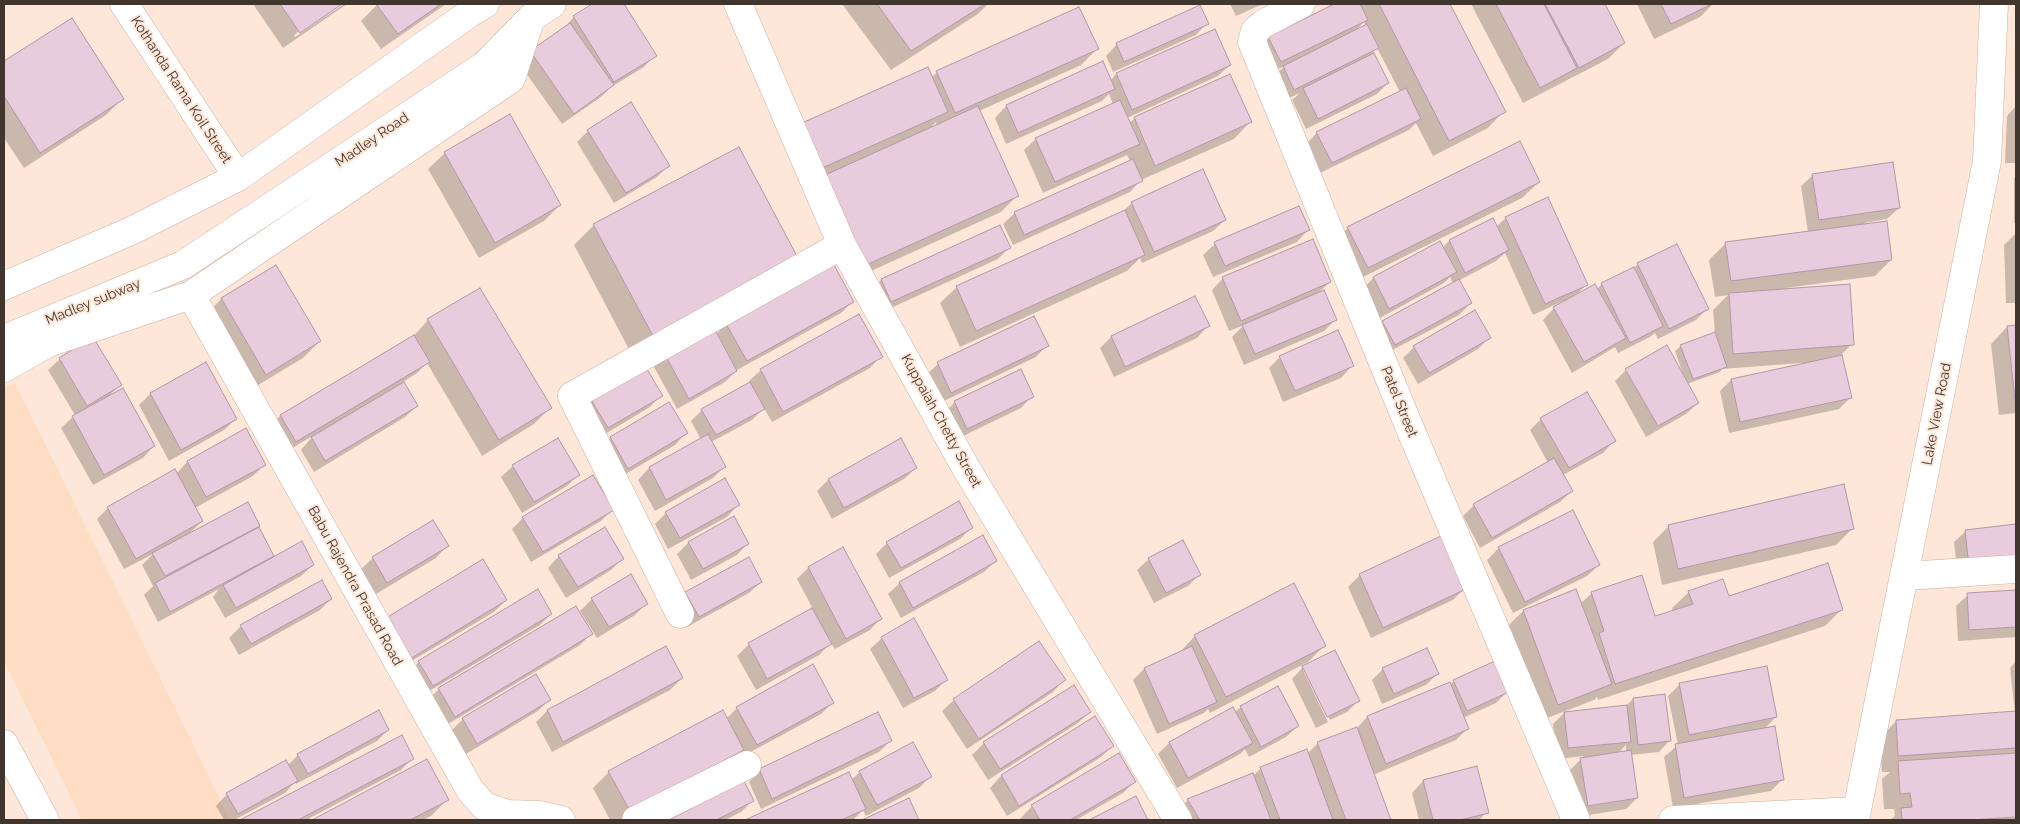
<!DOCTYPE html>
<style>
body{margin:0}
#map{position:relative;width:2020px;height:824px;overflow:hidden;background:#fee7d8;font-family:Raleway,sans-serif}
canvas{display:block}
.frame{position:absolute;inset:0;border:5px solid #41362e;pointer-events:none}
</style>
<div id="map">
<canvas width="2020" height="824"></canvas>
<div class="frame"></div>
</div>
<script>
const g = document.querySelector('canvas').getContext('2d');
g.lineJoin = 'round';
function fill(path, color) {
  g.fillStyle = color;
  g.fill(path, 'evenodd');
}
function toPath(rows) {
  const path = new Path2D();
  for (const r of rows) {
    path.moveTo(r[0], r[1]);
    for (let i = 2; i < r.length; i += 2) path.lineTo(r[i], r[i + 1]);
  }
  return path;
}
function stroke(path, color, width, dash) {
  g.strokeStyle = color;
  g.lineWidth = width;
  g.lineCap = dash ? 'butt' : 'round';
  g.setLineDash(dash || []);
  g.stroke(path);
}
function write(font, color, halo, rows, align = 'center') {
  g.font = font + ' Raleway,sans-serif';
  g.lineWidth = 4;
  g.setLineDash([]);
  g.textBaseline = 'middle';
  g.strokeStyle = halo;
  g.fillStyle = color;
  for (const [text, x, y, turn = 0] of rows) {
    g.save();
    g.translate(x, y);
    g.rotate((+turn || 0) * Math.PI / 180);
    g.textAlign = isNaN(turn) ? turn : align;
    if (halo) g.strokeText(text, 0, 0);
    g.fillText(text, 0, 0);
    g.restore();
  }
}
const built = toPath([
 [15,383,230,820,82,820,4,661,4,388]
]);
const shadow = toPath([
 [253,4,340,4,294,35,295,37,344,4,347,4,283,48],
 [378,4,446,4,381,49,361,21],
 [595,4,623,4,655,55,644,67,611,87,601,97,562,124,519,63,563,29,574,17],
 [842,4,988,4,978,14,891,70],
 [1230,4,1263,4,1236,16],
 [1337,4,1358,4,1360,6,1362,4,1448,4,1504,111,1488,128,1433,156,1416,123,1409,130,1320,173,1306,144,1317,133,1400,92,1377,48,1373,52,1388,83,1377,94,1306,129,1292,100,1300,93,1283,101,1272,78,1285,66,1269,73,1257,49,1269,38],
 [1364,22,1366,26,1355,31],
 [1471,4,1603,4,1624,43,1608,59,1523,103],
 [1637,4,1713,4,1700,17,1654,39],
 [71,20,122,99,106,115,24,168,4,138,4,63],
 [1207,23,1196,35,1113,72,1106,56,1117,44],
 [1214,31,1230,65,1218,76,1127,118,1129,123,1134,119,1230,76,1250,122,1234,139,1141,180,1130,192,1013,245,1003,224,1015,213,1130,161,1127,155,1043,193,1024,150,1036,139,1113,104,1109,94,1102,101,1006,144,995,118,1006,106,1102,63,1110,81,1116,74],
 [1097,49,1081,65,979,111,1017,196,1001,212,849,281,806,184,803,124,931,78,937,72],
 [936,122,937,126,928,130],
 [2016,106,2016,163,2005,163,2007,116],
 [588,131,668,166,657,177,614,203,577,142],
 [445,153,560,205,544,221,479,258,428,169],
 [1813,175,1899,208,1887,219,1864,223,1891,260,1875,276,1786,288,1786,290,1852,344,1841,355,1850,398,1839,409,1729,433,1720,391,1731,380,1801,365,1801,363,1722,369,1720,372,1687,384,1698,403,1686,414,1646,437,1615,381,1626,370,1683,374,1675,351,1681,346,1715,334,1713,310,1728,295,1715,297,1709,260,1726,243,1808,232,1801,186],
 [2016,176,2016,223,2014,223,2014,178],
 [1539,182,1522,198,1351,283,1332,244,1348,228],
 [1132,203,1225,220,1213,231,1142,263,1140,258,1127,271,960,347,940,303,957,287,1121,213],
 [1506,218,1586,285,1576,295,1597,289,1602,284,1633,269,1638,264,1707,309,1696,320,1658,339,1655,333,1650,337,1618,353,1615,347,1572,373,1543,320,1554,308,1564,303,1563,301,1533,315,1505,253,1496,261,1458,281,1471,303,1459,315,1383,355,1371,333,1383,322,1453,283,1450,277,1444,283,1378,319,1362,290,1373,278,1439,243,1442,248,1449,241,1492,219,1496,227],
 [594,225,797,258,632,355,574,245],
 [1308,230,1297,242,1213,277,1203,255,1215,244],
 [2016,233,2016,303,2006,303,2004,245],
 [1009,248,998,259,880,313,870,291,881,280],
 [275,267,320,341,303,358,250,390,205,316,221,299],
 [1223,278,1330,282,1317,294,1335,320,1324,331,1244,365,1232,337,1244,325,1229,331,1212,290],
 [1194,297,1208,326,1197,338,1114,377,1100,348,1111,337],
 [853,301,841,313,737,370,725,382,677,409,653,365,716,334,726,324],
 [1033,317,1047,345,1036,357,940,403,926,375,938,364],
 [428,320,550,408,534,424,482,456,427,363,417,373,403,382,417,406,405,417,314,472,301,450,314,435,284,453,269,427,280,416,412,338],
 [2016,326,2016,413,1999,415,1991,344,2007,327],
 [1489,338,1478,349,1418,384,1403,358,1414,347],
 [881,356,870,368,772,422,764,408,752,420,711,442,724,467,713,478,655,511,638,480,649,468,701,440,691,421,702,410,750,383,749,381,761,370],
 [1280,357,1352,366,1341,378,1283,402,1269,368],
 [60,359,120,385,109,396,154,446,143,458,93,485,61,428,75,415,48,370],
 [205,364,236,419,224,430,169,461,139,405,150,394],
 [1020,371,1032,396,1021,408,955,440,943,414,954,403],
 [661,395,650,407,597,439,580,410,591,399],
 [668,404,686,433,675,445,617,479,599,450,610,438],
 [1541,419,1614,441,1603,453,1563,475,1572,491,1560,502,1480,548,1463,516,1474,505,1548,463,1530,430],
 [246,430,264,465,253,476,195,508,202,521,189,534,247,504,273,555,266,561,313,565,301,576,225,618,213,597,219,589,158,622,144,595,153,586,142,565,153,554,124,569,97,519,108,508,176,474,187,462],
 [900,440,916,468,904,479,832,519,817,491,828,480],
 [513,466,578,475,567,486,522,513,501,477],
 [738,505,727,517,668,549,655,524,666,513],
 [612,510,601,521,531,562,512,529,523,518],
 [1573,512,1599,565,1587,576,1513,613,1487,560,1499,548],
 [734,518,748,543,737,555,691,580,677,554,688,543],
 [2016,525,2016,570,1958,577,1954,542,1966,531],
 [1669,526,1853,528,1836,545,1662,585,1653,542],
 [972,527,960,539,889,578,876,554,887,543],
 [447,546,436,558,376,594,361,569,373,558],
 [843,549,881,618,870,630,835,649,831,643,819,655,756,690,737,656,749,644,813,609,797,579,808,568],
 [559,556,622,559,611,570,566,598,548,568],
 [1149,559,1200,574,1188,586,1154,603,1137,570],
 [996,561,984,572,901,618,888,594,900,583],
 [1360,575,1464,589,1453,600,1371,638,1348,587],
 [321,582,331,599,320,610,239,655,229,638,241,626],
 [761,582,749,593,687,627,674,604,686,593],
 [538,591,551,614,540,625,421,696,407,673,419,662],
 [1575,591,1580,604,1592,593,1654,618,1673,611,1672,608,1689,592,1842,609,1825,626,1598,700,1597,697,1594,700,1542,720,1507,627,1523,611],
 [2016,592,2016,637,1958,641,1956,606,1968,595],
 [592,599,647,603,635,615,597,638,580,611],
 [506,600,494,612,398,669,375,630],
 [575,608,591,634,580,645,443,727,427,701,439,689],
 [1195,636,1325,645,1308,662,1210,713,1208,709,1204,713,1157,734,1133,680,1144,669,1179,653],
 [882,638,947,679,935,691,903,708,870,649],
 [1039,643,1064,680,1053,692,967,749,942,711,954,700],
 [666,648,682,678,670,690,552,752,536,722,547,711],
 [2016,661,2016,820,1890,820,1895,816,1894,809,1884,809,1882,779,1890,772,1882,772,1880,738,1896,721,2015,713,2010,668],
 [1303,667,1358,701,1347,712,1330,720,1306,670,1303,670,1328,722,1316,728,1292,679],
 [1383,669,1438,673,1426,685,1382,704,1372,680],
 [1454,681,1507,692,1496,703,1463,718,1467,729,1456,740,1373,775,1390,820,1182,820,1177,811,1188,800,1253,776,1261,768,1307,754,1318,743,1356,729,1367,717,1450,685],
 [1679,685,1776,717,1763,730,1783,779,1771,791,1673,808,1664,757,1678,745,1668,696],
 [1074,687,1090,712,1078,723,988,780,972,755,984,743],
 [1664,696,1670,740,1659,752,1630,755,1637,798,1626,809,1577,817,1570,770,1584,756,1557,759,1553,724,1564,713,1626,706,1633,699],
 [1626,745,1626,751,1618,753],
 [549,700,538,711,466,754,452,730,463,719],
 [832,703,821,714,745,755,742,750,726,766,624,820,610,820,593,788,609,772,726,719,737,708],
 [1241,707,1298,726,1286,737,1249,757,1245,749,1240,754,1177,788,1158,754,1169,743,1235,712],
 [1095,718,1112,746,1101,757,1007,816,990,788,1001,776],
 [388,730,377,741,296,784,295,782,285,793,234,820,224,820,216,806,227,794,288,765,298,755],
 [401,737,413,758,401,770,306,820,243,820],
 [890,741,879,752,761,809,749,782,760,770],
 [427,761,447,800,431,816,423,820,315,820],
 [1476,768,1487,812,1479,820,1419,820,1412,793,1423,781],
 [860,772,930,777,919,788,866,816,863,810,853,820,748,820,848,773,851,780],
 [1135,781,1123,793,1076,820,1019,820,1032,806],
 [743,783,753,800,741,812,725,820,672,820],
 [1136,798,1147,820,1092,820],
 [908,799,918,820,864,820]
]);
const building = toPath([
 [280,4,342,4,300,33,280,4],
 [376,4,441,4,398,34,376,4],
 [592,4,624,4,657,56,614,82,573,16,592,4],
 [877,4,985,4,911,51,877,4],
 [1334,4,1360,4,1368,20,1281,62,1268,37,1334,4],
 [1379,4,1450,4,1506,112,1449,141,1379,4],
 [1496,4,1544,4,1577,68,1540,88,1496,4],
 [1545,4,1605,4,1625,43,1579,68,1545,4],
 [1661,4,1712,4,1671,24,1661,4],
 [1200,5,1209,24,1124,62,1116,43,1200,5],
 [1079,7,1099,49,955,113,936,71,1079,7],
 [72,18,124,99,40,153,4,96,4,61,72,18],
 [570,23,614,85,574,114,530,51,570,23],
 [1367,24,1379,48,1294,90,1283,66,1367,24],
 [1215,29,1231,65,1132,110,1116,73,1215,29],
 [1374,53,1389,83,1318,119,1303,88,1374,53],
 [1103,61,1115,89,1018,133,1006,105,1103,61],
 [928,67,948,112,822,168,802,123,928,67],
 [1230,74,1252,122,1155,166,1134,117,1230,74],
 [1406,88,1421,119,1332,163,1316,132,1406,88],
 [1120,100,1140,144,1055,182,1035,138,1120,100],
 [631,102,670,166,626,193,587,130,631,102],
 [978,106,1019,196,866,265,825,175,978,106],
 [510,114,561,205,495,243,444,152,510,114],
 [1520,141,1540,182,1368,268,1347,227,1520,141],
 [739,147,798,258,653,336,593,224,739,147],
 [1133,159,1143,181,1024,235,1014,212,1133,159],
 [1893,162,1900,208,1819,220,1812,174,1893,162],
 [1203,169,1226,220,1154,252,1131,202,1203,169],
 [1548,197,1588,285,1545,304,1505,217,1548,197],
 [1299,206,1310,230,1225,266,1214,242,1299,206],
 [1125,210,1145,255,976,331,956,286,1125,210],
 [1493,218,1509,250,1465,273,1449,240,1493,218],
 [1887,221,1892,260,1731,281,1725,242,1887,221],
 [1000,225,1011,248,891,302,881,279,1000,225],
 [1313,239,1331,282,1241,321,1222,277,1313,239],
 [1440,241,1457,272,1389,309,1373,277,1440,241],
 [1677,244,1709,309,1669,329,1637,263,1677,244],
 [833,263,854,302,747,361,725,322,833,263],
 [276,265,321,341,266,375,221,298,276,265],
 [1634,267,1663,326,1630,343,1601,283,1634,267],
 [1459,279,1472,303,1395,345,1382,321,1459,279],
 [1595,284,1626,338,1584,362,1553,307,1595,284],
 [1850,284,1854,345,1733,354,1729,293,1850,284],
 [480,288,552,408,499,440,427,319,480,288],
 [1324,290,1337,320,1255,354,1242,325,1324,290],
 [1195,296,1210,326,1125,367,1111,336,1195,296],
 [1475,310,1491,338,1429,373,1413,346,1475,310],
 [859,314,883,357,783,412,760,369,859,314],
 [1034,316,1049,346,951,393,937,362,1034,316],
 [2016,325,2016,400,2015,400,2007,326,2016,325],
 [713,326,737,371,689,399,664,353,713,326],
 [1338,330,1354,366,1295,391,1279,356,1338,330],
 [1715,332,1727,367,1693,379,1680,345,1715,332],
 [414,335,430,362,296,442,280,415,414,335],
 [93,337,122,385,87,406,59,358,93,337],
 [1667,345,1699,403,1658,426,1625,369,1667,345],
 [1842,355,1852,398,1740,422,1731,379,1842,355],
 [206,362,237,419,181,450,150,393,206,362],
 [645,366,663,396,608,428,590,398,645,366],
 [1021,369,1034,397,967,429,954,401,1021,369],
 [404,382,418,406,325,461,311,437,404,382],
 [750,382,765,409,716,435,701,409,750,382],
 [123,388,155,446,104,475,72,416,123,388],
 [1587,392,1616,441,1569,468,1540,418,1587,392],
 [669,402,688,433,628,469,610,437,669,402],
 [246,428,266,465,206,497,187,461,246,428],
 [708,434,726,467,666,500,649,467,708,434],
 [558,438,580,475,534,502,512,465,558,438],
 [901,438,917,468,844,508,828,479,901,438],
 [1554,458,1573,491,1492,538,1473,504,1554,458],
 [175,469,203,521,136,559,107,507,175,469],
 [593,475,614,510,543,552,522,517,593,475],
 [725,478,740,505,680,538,665,512,725,478],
 [1844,484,1854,529,1678,569,1668,525,1844,484],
 [959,501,973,528,901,568,886,542,959,501],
 [248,502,260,526,165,576,152,553,248,502],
 [1573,510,1600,565,1525,602,1498,547,1573,510],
 [734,516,749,544,703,569,688,542,734,516],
 [433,520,449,546,387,583,372,557,433,520],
 [2016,524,2016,561,1969,567,1965,530,2016,524],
 [259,527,274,556,170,612,155,583,259,527],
 [605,527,624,559,578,587,558,555,605,527],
 [983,535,997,561,913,608,899,582,983,535],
 [1441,536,1466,589,1383,628,1359,574,1441,536],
 [1183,540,1201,575,1166,593,1148,558,1183,540],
 [302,541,314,565,236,608,223,585,302,541],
 [843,547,882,619,846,639,808,567,843,547],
 [749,557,762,582,699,617,685,592,749,557],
 [483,559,507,600,410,659,386,618,483,559],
 [1828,563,1843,610,1615,684,1599,633,1604,631,1591,592,1642,575,1655,616,1693,604,1688,591,1723,579,1729,596,1828,563],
 [631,574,648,604,609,627,591,598,631,574],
 [322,580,332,599,251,644,240,625,322,580],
 [1294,583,1326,646,1226,697,1194,635,1294,583],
 [538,589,552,614,433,686,418,661,538,589],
 [1576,589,1612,684,1558,705,1523,610,1576,589],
 [2016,590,2016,627,1969,630,1967,593,2016,590],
 [576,606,593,634,455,717,438,688,576,606],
 [812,608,832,644,767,679,748,643,812,608],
 [914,618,948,680,914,698,881,637,914,618],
 [1039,641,1066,680,979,739,953,699,1039,641],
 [666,646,683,678,563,742,547,710,666,646],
 [1192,646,1217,702,1169,724,1144,668,1192,646],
 [1427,648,1439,674,1394,694,1382,668,1427,648],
 [1335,650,1360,701,1327,717,1302,666,1335,650],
 [1495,661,1509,692,1467,711,1453,680,1495,661],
 [813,664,834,703,757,745,736,707,813,664],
 [1767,666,1777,717,1689,735,1679,683,1767,666],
 [536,674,551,700,477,744,462,718,536,674],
 [1450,682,1469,729,1386,764,1367,716,1450,682],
 [1074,685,1091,712,1000,769,983,742,1074,685],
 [1278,686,1299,726,1261,747,1240,706,1278,686],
 [1665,694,1671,741,1638,745,1633,698,1665,694],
 [1627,705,1631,742,1568,748,1564,712,1627,705],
 [1233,707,1253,743,1188,778,1169,742,1233,707],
 [379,710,389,730,308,774,297,754,379,710],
 [723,710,744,750,630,811,608,771,723,710],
 [2016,711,2016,748,1898,756,1896,720,2016,711],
 [878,712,892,741,772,799,759,769,878,712],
 [1095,716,1114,746,1019,806,1001,775,1095,716],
 [1775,726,1784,780,1684,798,1675,744,1775,726],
 [1357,727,1391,820,1346,820,1317,742,1357,727],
 [402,735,414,759,298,820,240,820,402,735],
 [913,742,932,777,877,805,859,771,913,742],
 [1307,749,1333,820,1280,820,1260,767,1307,749],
 [1631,750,1638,798,1588,806,1580,758,1631,750],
 [1119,753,1136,782,1070,820,1040,820,1031,805,1119,753],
 [2016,753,2016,817,1970,820,1902,820,1901,808,1912,807,1910,793,1900,794,1898,761,2016,753],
 [427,759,449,800,410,820,312,820,427,759],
 [286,760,298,781,238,814,226,793,286,760],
 [1477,766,1489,813,1460,820,1433,820,1423,780,1477,766],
 [849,772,866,809,841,820,745,820,849,772],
 [1253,773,1271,820,1200,820,1187,799,1253,773],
 [744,781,754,801,716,820,669,820,744,781],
 [1136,796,1148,820,1089,820,1136,796],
 [909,798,919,820,862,820,909,798]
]);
const minor = toPath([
 [124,4,238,177],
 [738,4,842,245,966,468,1178,820],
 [1301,4,1263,24,1255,31,1252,42,1406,419,1576,820],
 [4,286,133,230,238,177,470,13,485,4],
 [191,295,470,790,484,806,508,814,539,815,561,820],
 [4,339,183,265,485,65,531,18,552,4],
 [4,368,48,343,191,295,511,79,531,18],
 [1905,576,2016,569],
 [680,614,572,396,842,245],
 [4,744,45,820],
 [636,820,747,765],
 [1673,820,1857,811],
 [1855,820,1987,161,1994,4]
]);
const streetNames = [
 ["Kothanda Rama Koil Street",181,90,57],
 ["Madley Road",372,140,-34],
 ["Madley subway",93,302,-22],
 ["Patel Street",1399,402,68],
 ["Lake View Road",1937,414,-79],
 ["Kuppaiah Chetty Street",941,421,61],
 ["Babu Rajendra Prasad Road",355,586,61]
];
fill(built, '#ffdcc4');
fill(shadow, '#0003');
fill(building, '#e9cbde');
stroke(building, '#b296a7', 1);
stroke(minor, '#cbb09e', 29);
stroke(minor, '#fff', 28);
write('14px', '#41362e', '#fee7d8', streetNames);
</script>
